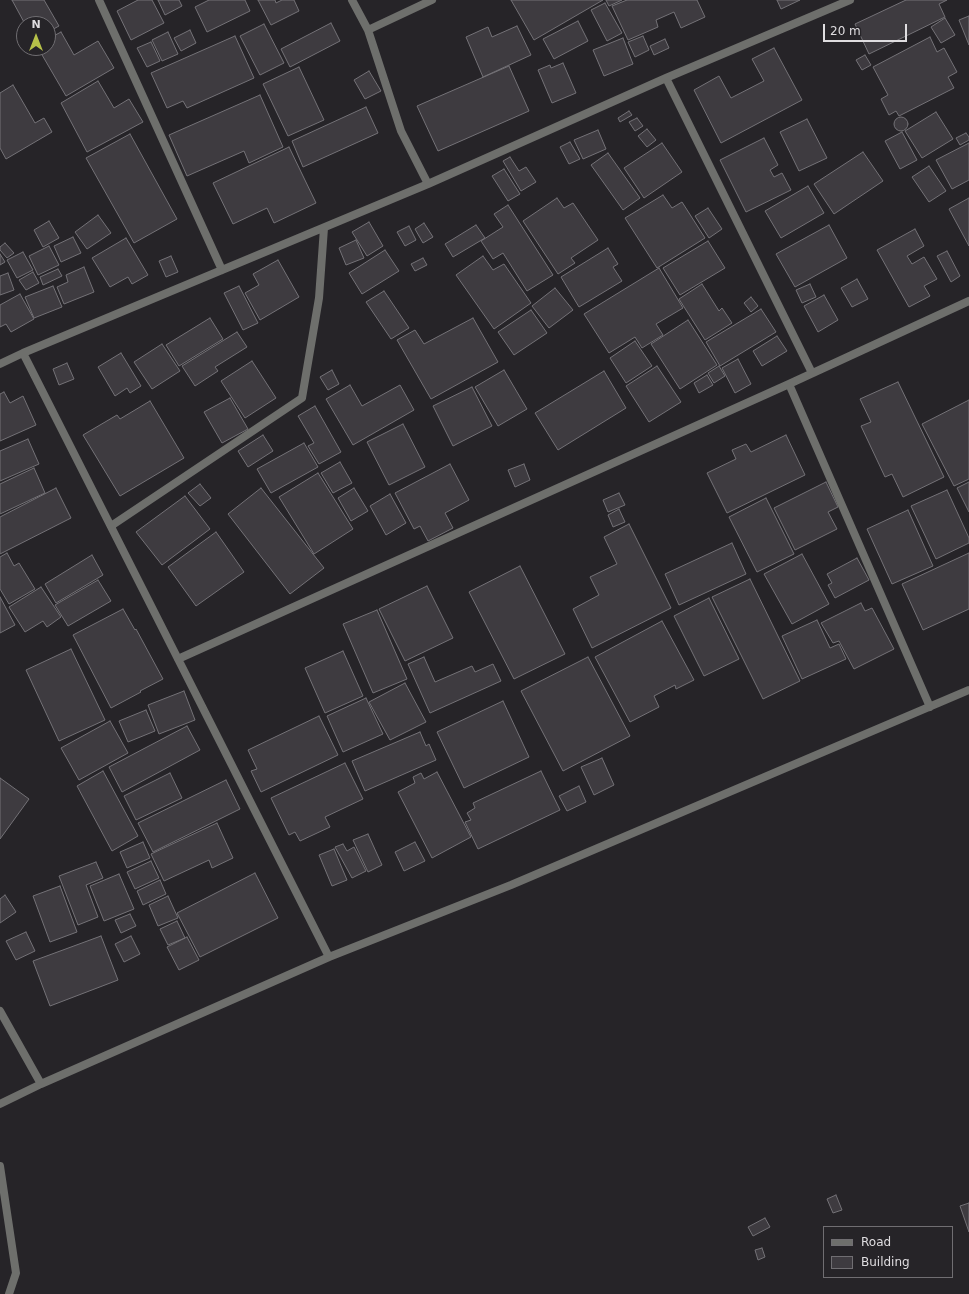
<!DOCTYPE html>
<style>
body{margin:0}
#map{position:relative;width:969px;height:1294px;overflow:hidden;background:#262428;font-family:"DejaVu Sans",sans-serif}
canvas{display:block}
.legend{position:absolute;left:823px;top:1226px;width:130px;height:52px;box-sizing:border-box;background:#262428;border:1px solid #706e72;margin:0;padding:5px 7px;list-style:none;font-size:12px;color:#dfdde0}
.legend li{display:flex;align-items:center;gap:8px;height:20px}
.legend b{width:20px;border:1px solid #706e72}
.north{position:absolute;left:16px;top:16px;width:40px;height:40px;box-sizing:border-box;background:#262428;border:1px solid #706e72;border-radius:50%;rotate:0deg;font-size:11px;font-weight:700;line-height:16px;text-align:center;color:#dfdde0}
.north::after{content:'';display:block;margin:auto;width:14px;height:18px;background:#b6c149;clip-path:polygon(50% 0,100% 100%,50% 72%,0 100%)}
.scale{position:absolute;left:823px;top:24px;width:84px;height:18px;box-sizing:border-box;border:2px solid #dfdde0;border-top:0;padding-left:5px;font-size:12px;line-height:14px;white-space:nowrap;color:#dfdde0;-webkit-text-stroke:3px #262428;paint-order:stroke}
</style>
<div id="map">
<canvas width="969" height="1294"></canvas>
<ul class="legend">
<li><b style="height:5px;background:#6e6f6c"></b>Road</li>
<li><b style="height:11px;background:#3e3b40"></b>Building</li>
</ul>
<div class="north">N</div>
<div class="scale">20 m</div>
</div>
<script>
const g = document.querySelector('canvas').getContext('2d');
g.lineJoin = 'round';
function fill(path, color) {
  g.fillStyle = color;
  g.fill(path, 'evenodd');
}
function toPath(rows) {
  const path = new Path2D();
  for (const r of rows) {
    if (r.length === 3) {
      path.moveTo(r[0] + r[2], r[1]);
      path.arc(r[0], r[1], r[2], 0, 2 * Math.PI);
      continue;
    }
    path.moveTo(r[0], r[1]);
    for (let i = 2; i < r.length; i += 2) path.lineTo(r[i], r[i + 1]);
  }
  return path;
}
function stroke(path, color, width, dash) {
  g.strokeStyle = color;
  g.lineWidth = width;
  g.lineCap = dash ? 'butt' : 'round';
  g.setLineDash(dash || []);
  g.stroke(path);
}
const building = toPath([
 [12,0,44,0,59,26,48,32,48,24,25,24,12,0],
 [138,0,152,0,164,23,131,40,117,11,138,0],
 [158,0,179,0,182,6,165,15,158,0],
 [209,0,245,0,250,11,207,32,195,7,209,0],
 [258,0,275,0,276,3,282,0,294,0,299,11,271,25,258,0],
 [511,0,603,0,534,40,511,0],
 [606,0,622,0,609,6,606,0],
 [627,0,697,0,705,17,681,28,674,12,656,20,658,27,628,40,612,6,627,0],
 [777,0,800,0,781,9,777,0],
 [906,0,947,0,939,4,945,17,869,54,855,24,906,0],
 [605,3,622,33,607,41,591,10,605,3],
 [969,16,969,45,959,20,969,16],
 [945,18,955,35,941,43,931,27,945,18],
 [578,21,588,41,554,59,543,39,578,21],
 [331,23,340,41,290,67,281,49,331,23],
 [264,24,284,63,260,75,240,36,264,24],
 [517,26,531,55,483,77,466,37,488,27,492,37,517,26],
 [190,30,196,43,181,51,174,38,190,30],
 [61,32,74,55,98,41,114,68,66,96,38,48,48,48,48,39,61,32],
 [168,32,178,54,162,61,152,40,168,32],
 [235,36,254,78,187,108,183,101,167,108,151,73,235,36],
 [643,36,649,50,635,57,628,42,643,36],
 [930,37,937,52,944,48,957,72,948,77,954,88,899,116,896,111,889,115,881,99,888,95,873,67,930,37],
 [623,38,633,64,604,76,593,50,623,38],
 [665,39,669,48,654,55,650,46,665,39],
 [151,42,160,61,147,67,137,48,151,42],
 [774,48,802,100,721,143,694,90,719,76,731,98,764,81,752,59,774,48],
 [865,55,871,65,862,70,856,60,865,55],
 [563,63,576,93,552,103,538,70,550,65,551,68,563,63],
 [509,66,529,111,438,151,417,106,509,66],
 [299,67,324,120,288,136,263,84,299,67],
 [369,71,381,91,365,99,354,80,369,71],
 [98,81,114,108,129,99,143,122,87,152,61,103,98,81],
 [13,85,35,123,44,118,52,132,6,159,0,148,0,93,13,85],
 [260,95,283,147,249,163,244,151,187,176,169,135,260,95],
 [366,107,378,133,303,167,292,141,366,107],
 [629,111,632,115,620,122,618,118,629,111],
 [936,112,953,139,922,158,905,131,936,112],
 [901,124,7],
 [637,118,643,126,635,131,629,122,637,118],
 [807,119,827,158,799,171,780,132,807,119],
 [647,129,656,140,647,147,638,136,647,129],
 [598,130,606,149,583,159,574,140,598,130],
 [902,132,917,160,900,169,885,141,902,132],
 [966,133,969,137,969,140,960,145,956,138,966,133],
 [130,134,177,219,134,243,86,158,130,134],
 [764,138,778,165,770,170,774,177,782,173,791,190,746,212,720,160,764,138],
 [570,142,580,159,569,164,560,147,570,142],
 [662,143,682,172,644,198,624,168,662,143],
 [969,143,969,180,952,189,936,160,969,143],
 [289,147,316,203,274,223,267,208,233,224,213,183,289,147],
 [863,152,883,181,834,214,814,184,863,152],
 [608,153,640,198,623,210,591,165,608,153],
 [510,157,519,171,526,167,536,182,521,191,503,161,510,157],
 [929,166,946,191,929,202,912,177,929,166],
 [504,169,520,194,508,201,492,176,504,169],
 [808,186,824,213,781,238,765,211,808,186],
 [663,195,672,208,682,202,705,238,657,268,625,218,663,195],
 [557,198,564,208,573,203,598,240,571,258,575,263,558,274,523,221,557,198],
 [969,198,969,246,949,209,969,198],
 [508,205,553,275,527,291,503,253,493,259,481,241,503,227,494,214,508,205],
 [708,208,722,229,709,238,695,216,708,208],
 [98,215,111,233,87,249,75,232,98,215],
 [49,221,59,238,43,247,34,230,49,221],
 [369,222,383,246,367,256,352,232,369,222],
 [424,223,433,237,423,243,415,229,424,223],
 [476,225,485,238,453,257,445,244,476,225],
 [829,225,847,258,795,287,776,254,829,225],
 [409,226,416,240,405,246,397,232,409,226],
 [915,229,924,246,907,256,912,264,924,257,937,279,924,286,930,296,909,307,877,250,915,229],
 [73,237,81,253,61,262,54,246,73,237],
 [126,238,148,275,132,284,128,277,110,287,92,258,126,238],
 [356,240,364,258,346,265,339,248,356,240],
 [708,241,725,268,680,295,663,268,708,241],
 [5,243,14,253,7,258,0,250,0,247,5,243],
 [49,246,59,265,38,275,29,256,49,246],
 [608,248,618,264,613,267,622,281,579,307,561,277,608,248],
 [385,250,399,271,362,294,349,273,385,250],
 [947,251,960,276,951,282,937,256,947,251],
 [23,252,33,270,17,278,7,260,23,252],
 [0,254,5,262,0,265,0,254],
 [171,256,178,272,166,277,159,261,171,256],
 [483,256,493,270,504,264,531,303,494,329,456,275,483,256],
 [423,258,427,265,415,271,411,264,423,258],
 [278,260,299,297,260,320,245,293,259,285,253,274,278,260],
 [84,267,94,292,64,304,57,287,68,282,66,275,84,267],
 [659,268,683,308,656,324,663,335,642,348,635,337,609,353,584,314,659,268],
 [58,269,62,276,43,285,40,277,58,269],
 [33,272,39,283,26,290,19,280,33,272],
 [8,273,14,290,0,295,0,276,8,273],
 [857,279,868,299,852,307,841,288,857,279],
 [702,284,719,311,722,308,732,323,705,340,679,299,702,284],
 [810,284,816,297,802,303,796,290,810,284],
 [53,286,62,307,34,318,25,297,53,286],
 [239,286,258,323,243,330,224,293,239,286],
 [555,288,573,310,549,328,532,306,555,288],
 [384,291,409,328,391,339,366,302,384,291],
 [20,294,34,319,11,332,6,324,0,327,0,305,20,294],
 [824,295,838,320,818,332,804,306,824,295],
 [751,297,758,306,751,312,744,303,751,297],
 [761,309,776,332,720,366,706,342,761,309],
 [531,310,547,333,514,355,498,332,531,310],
 [210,318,223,339,179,366,166,345,210,318],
 [473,318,498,362,431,399,397,340,415,330,424,344,473,318],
 [688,320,717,365,680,389,651,344,688,320],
 [237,332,247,347,215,367,218,371,195,386,182,366,237,332],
 [777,336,787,351,762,366,753,351,777,336],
 [635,341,652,366,626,383,610,358,635,341],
 [162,344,180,371,152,389,134,362,162,344],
 [121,353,141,386,130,393,127,388,115,396,98,367,121,353],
 [738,359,751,384,735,393,722,368,738,359],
 [252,361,276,398,245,418,221,381,252,361],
 [67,363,74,379,59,385,53,369,67,363],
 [657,366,681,402,649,422,626,386,657,366],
 [719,366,725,376,714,383,708,373,719,366],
 [332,370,339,384,328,390,320,377,332,370],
 [504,370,527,409,498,426,475,387,504,370],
 [604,371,626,408,558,450,535,413,604,371],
 [707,375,713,385,699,393,694,383,707,375],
 [898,382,944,477,903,497,892,474,885,477,861,426,871,422,860,399,898,382],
 [350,385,362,406,400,385,414,410,353,445,326,399,350,385],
 [472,387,492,426,453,446,433,406,472,387],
 [4,392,10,403,23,396,36,425,0,441,0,394,4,392],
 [230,398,248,429,222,443,204,412,230,398],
 [969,400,969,479,954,486,922,424,969,400],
 [150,401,184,458,120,496,83,435,117,415,120,419,150,401],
 [315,406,341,452,319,464,308,446,314,443,298,416,315,406],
 [403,424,425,467,389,485,367,442,403,424],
 [263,435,273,451,248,467,238,451,263,435],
 [786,435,805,475,727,513,707,473,736,459,732,450,746,444,751,452,786,435],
 [28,439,39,464,0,481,0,451,28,439],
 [304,443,318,467,271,493,257,469,304,443],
 [340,462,352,483,333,493,321,473,340,462],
 [450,464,469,500,445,513,453,528,428,541,420,526,414,529,395,493,450,464],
 [524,464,530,480,515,487,508,470,524,464],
 [34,468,45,493,0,514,0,484,34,468],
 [318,473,353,529,314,554,279,497,318,473],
 [826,482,838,507,828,512,837,529,795,550,774,508,826,482],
 [969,482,969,512,957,488,969,482],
 [200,484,211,498,200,506,188,493,200,484],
 [56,488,71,518,0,554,0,517,56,488],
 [261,488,324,568,290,594,228,514,261,488],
 [354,488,368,511,351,521,338,498,354,488],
 [947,490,969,538,969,543,936,559,911,506,947,490],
 [619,493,625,505,608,512,603,500,619,493],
 [390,494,406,523,386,535,370,506,390,494],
 [185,496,210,529,162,565,136,532,185,496],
 [766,498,794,554,757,572,729,517,766,498],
 [619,509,625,522,613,527,608,515,619,509],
 [908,510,933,566,892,584,867,529,908,510],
 [629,524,671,608,592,648,573,609,599,595,590,577,617,564,604,537,629,524],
 [216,532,244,572,196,606,168,567,216,532],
 [732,543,746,574,679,605,665,574,732,543],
 [7,553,14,566,19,563,35,589,9,604,0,589,0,557,7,553],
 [969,553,969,609,923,630,902,584,969,553],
 [802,554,829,604,792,624,764,574,802,554],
 [92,555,103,575,56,603,45,584,92,555],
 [857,558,869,580,835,598,828,585,832,583,827,574,857,558],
 [520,566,565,654,514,679,469,592,520,566],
 [750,579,800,681,763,699,712,597,750,579],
 [98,580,111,601,68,626,55,605,98,580],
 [427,586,453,638,405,661,379,609,427,586],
 [41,587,61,617,47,627,43,621,25,632,9,607,41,587],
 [0,597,15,625,0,633,0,597],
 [709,598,739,659,704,676,674,616,709,598],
 [861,603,865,611,872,608,894,649,854,669,839,641,833,643,821,623,861,603],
 [123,609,135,630,136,629,163,679,140,691,141,692,111,708,73,635,123,609],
 [377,610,407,679,373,693,343,624,377,610],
 [817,620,830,648,839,644,846,659,802,679,782,636,817,620],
 [662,621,694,680,676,689,675,685,654,696,659,707,630,722,595,657,662,621],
 [71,649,105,720,59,741,26,670,71,649],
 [343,651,363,696,325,713,305,668,343,651],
 [424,657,435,682,472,666,475,672,493,664,501,681,430,713,408,664,424,657],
 [588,657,630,736,563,771,521,691,588,657],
 [405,683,426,722,390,740,369,702,405,683],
 [184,691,195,720,159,734,148,705,184,691],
 [366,698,383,734,343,752,327,716,366,698],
 [503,701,529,757,464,788,437,732,503,701],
 [146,710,155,731,128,742,119,721,146,710],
 [319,716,338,755,261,792,251,771,257,769,248,750,319,716],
 [110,721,128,753,79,780,61,748,110,721],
 [187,726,200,750,122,792,109,767,187,726],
 [420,732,426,746,429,744,436,760,365,791,352,761,420,732],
 [602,758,614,785,594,795,581,767,602,758],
 [345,763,363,799,325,817,330,827,300,841,295,832,289,835,271,798,345,763],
 [103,771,138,836,112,851,77,786,103,771],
 [541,771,560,810,478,849,465,822,471,820,467,813,475,808,473,803,541,771],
 [437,772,471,837,432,858,398,792,415,783,413,777,421,773,424,779,437,772],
 [170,773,182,798,136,820,124,796,170,773],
 [0,778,29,799,0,839,0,778],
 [226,780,240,809,153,852,138,823,226,780],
 [579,786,586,802,567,811,559,796,579,786],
 [217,823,233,858,212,868,209,860,164,881,151,854,217,823],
 [368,834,382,865,368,872,353,840,368,834],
 [143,842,150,858,127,868,120,852,143,842],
 [415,842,425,861,404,871,395,852,415,842],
 [343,844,347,851,354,847,366,871,352,878,335,847,343,844],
 [334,849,347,880,332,886,319,855,334,849],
 [151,861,159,878,135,889,127,872,151,861],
 [96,862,103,878,86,885,98,917,78,925,59,876,96,862],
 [255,873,278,918,200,957,177,913,255,873],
 [119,874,134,909,104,921,90,886,119,874],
 [160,880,166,894,143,905,137,891,160,880],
 [60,886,77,932,50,942,33,896,60,886],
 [5,895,16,912,0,923,0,899,5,895],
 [168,896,178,918,158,926,149,905,168,896],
 [130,914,136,926,121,933,115,920,130,914],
 [177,921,185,938,168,945,160,929,177,921],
 [26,932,35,951,16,960,6,941,26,932],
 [101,936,118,980,50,1006,33,961,101,936],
 [131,936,140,954,124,962,115,944,131,936],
 [187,937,199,960,179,970,167,947,187,937],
 [836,1195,842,1210,833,1213,827,1199,836,1195],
 [969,1203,969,1232,960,1206,969,1203],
 [765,1218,770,1227,753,1236,748,1227,765,1218],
 [762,1248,765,1257,758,1260,755,1250,762,1248]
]);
const minor = toPath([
 [99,0,222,270],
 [352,0,368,30],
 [666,78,812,373],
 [428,184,401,131,368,30,432,0],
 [23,353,329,957],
 [0,364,23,353,428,184,666,78,850,0],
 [789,384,930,707],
 [111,526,302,398,319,298,324,228],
 [178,659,789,384,969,301],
 [0,1011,41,1084],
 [0,1104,41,1084,329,957,511,885,969,690],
 [0,1166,16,1273,9,1294]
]);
fill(building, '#3e3b40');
stroke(building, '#747277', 1);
stroke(minor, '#6e6f6c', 8);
</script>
